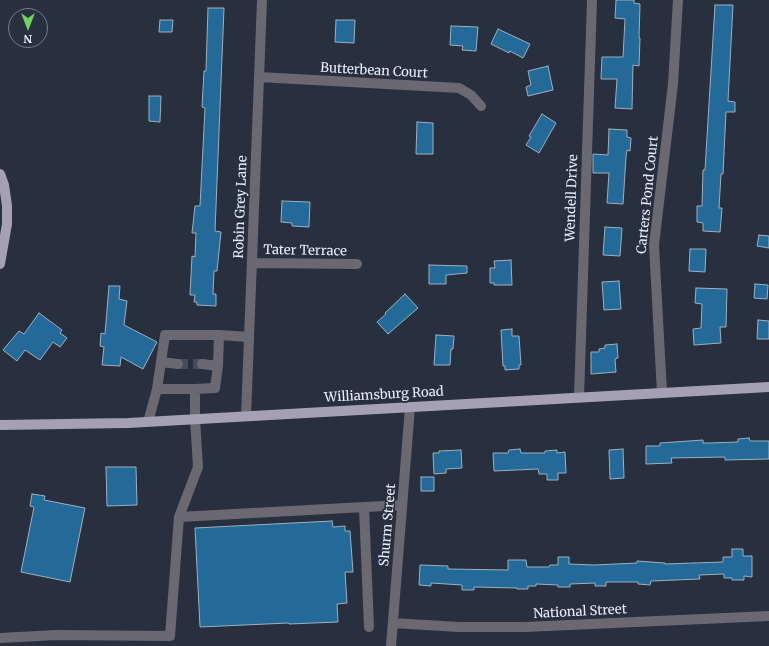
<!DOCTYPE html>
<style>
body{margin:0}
#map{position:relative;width:769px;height:646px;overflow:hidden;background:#282f3f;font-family:Merriweather,serif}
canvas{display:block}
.north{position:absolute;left:8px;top:8px;width:40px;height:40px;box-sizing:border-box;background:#282f3f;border:1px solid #757b89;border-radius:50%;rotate:180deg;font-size:11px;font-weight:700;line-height:16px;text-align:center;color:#e9eef9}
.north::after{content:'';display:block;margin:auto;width:14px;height:18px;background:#73d25d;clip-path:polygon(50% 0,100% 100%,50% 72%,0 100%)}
</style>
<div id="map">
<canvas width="769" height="646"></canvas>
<div class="north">N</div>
</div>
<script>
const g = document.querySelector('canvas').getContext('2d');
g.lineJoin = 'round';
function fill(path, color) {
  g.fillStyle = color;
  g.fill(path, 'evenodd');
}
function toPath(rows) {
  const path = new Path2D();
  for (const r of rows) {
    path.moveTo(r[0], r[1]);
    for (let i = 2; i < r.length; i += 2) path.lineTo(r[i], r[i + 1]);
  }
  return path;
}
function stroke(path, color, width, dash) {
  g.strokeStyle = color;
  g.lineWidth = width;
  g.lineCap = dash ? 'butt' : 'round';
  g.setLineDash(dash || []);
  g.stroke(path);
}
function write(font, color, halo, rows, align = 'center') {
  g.font = font + ' Merriweather,serif';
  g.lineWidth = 3.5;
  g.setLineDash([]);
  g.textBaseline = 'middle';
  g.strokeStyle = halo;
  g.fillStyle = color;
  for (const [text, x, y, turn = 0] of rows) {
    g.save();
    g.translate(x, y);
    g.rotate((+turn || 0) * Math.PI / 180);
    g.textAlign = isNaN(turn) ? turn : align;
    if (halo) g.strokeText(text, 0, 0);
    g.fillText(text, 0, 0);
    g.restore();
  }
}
const building = toPath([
 [616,0,634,0,634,3,640,4,639,38,640,38,639,66,633,65,632,109,615,108,617,79,601,79,602,57,623,57,625,19,615,18,616,0],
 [715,5,733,5,728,101,735,102,735,112,726,112,723,174,721,174,719,208,722,208,720,232,703,231,703,223,697,222,697,206,702,206,703,170,705,170,715,5],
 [208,8,224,8,215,231,221,232,217,271,214,271,213,294,216,294,216,306,197,305,197,302,194,302,195,295,190,295,192,256,195,257,196,233,192,233,195,206,200,206,205,108,202,107,204,71,206,71,208,8],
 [160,20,173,20,172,32,159,32,160,20],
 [336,20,355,20,354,43,335,42,336,20],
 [451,26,478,27,476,51,462,50,463,46,450,45,451,26],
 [498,29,530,44,523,58,510,51,509,53,491,44,498,29],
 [548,66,553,90,528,96,526,87,531,85,528,71,548,66],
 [149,96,161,96,160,122,149,121,149,96],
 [542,114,556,123,539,153,526,145,531,137,529,136,542,114],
 [417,122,433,123,433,154,416,154,417,122],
 [609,129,627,130,627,137,631,138,630,151,627,150,626,157,623,204,607,203,609,173,593,173,593,154,608,155,609,129],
 [282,201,310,202,309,227,292,226,292,223,281,222,282,201],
 [605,227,622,228,620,256,603,255,605,227],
 [759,235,769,236,769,248,757,246,759,235],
 [690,249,706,249,705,272,689,271,690,249],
 [511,260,512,285,494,285,494,283,490,283,490,268,495,268,494,261,511,260],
 [429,265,467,266,467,273,446,275,446,284,429,284,429,265],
 [619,281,621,309,604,310,602,282,619,281],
 [755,284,768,285,767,299,754,298,755,284],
 [109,286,120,286,119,299,127,301,124,325,157,342,143,369,121,357,120,366,102,365,104,347,100,346,101,333,105,334,109,286],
 [696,288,727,289,726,327,720,327,721,343,694,345,693,329,701,328,702,304,695,303,696,288],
 [405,294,418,308,388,334,377,322,386,314,385,313,405,294],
 [39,313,62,330,60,333,67,338,60,347,53,342,40,360,25,350,17,361,3,350,19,331,24,334,39,313],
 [758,320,769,321,769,339,757,339,758,320],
 [512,329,512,336,519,336,521,365,519,365,519,369,505,370,505,366,503,366,501,330,512,329],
 [436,335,454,336,453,349,451,349,450,365,434,365,436,335],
 [617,344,618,358,615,359,616,372,591,374,591,352,599,352,599,349,605,348,605,345,617,344],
 [749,438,750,441,769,441,769,459,725,460,725,457,671,458,672,463,646,464,646,446,660,446,660,443,703,440,703,443,709,443,738,442,738,439,749,438],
 [520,449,521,453,545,453,545,451,557,450,557,453,565,452,566,473,558,473,558,480,547,480,547,474,539,474,538,469,494,471,493,453,508,453,509,450,520,449],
 [623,449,624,478,610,479,609,450,623,449],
 [461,450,462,468,446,469,446,473,434,474,433,453,439,453,439,451,461,450],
 [106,467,136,467,137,505,107,506,106,467],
 [421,477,434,477,434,491,421,491,421,477],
 [32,494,45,496,44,500,85,508,70,582,21,572,34,507,30,506,32,494],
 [332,521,333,527,345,526,345,531,350,531,353,572,345,572,347,603,337,604,338,622,289,624,288,623,200,627,195,528,332,521],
 [732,549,743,549,743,556,752,556,752,577,744,576,744,580,732,580,732,578,724,578,724,574,699,575,700,579,651,581,650,585,638,584,638,582,606,582,606,586,595,586,595,583,570,584,570,587,558,587,558,585,536,584,536,586,528,586,528,589,517,589,517,588,474,587,474,590,462,590,462,585,431,583,431,586,419,585,420,565,448,566,448,569,508,570,508,560,526,560,527,567,549,567,550,565,558,565,558,557,569,557,569,564,594,565,637,563,637,561,665,563,665,564,723,562,723,557,732,557,732,549]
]);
const minorTunnel = toPath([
 [178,364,202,364]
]);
const minor = toPath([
 [259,77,459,88,471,95,481,106],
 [252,263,357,264],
 [219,335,249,337],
 [161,362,178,364],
 [202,364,218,366],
 [662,393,654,245,673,84,678,0],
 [579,397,592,0],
 [246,416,262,0],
 [148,422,157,389],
 [364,507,369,627],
 [179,517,198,467,195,419,195,389,215,388,218,366,219,335,165,335,157,389,195,389],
 [393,623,459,627,525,627,769,616],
 [0,638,56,635,170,636,179,517,402,505],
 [391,646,410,407]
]);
const major = toPath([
 [0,174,4,185,7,206,7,224,0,264],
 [0,425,128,423,769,387]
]);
const streetNames = [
 ["Butterbean Court",374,71,3],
 ["Carters Pond Court",648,195,-84],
 ["Wendell Drive",572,198,-88],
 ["Robin Grey Lane",241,207,-88],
 ["Tater Terrace",305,251,1],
 ["Williamsburg Road",384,395,-3],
 ["Shurm Street",388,525,-85],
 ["National Street",580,612,-3]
];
fill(building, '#246a99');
stroke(building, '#9db0c0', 1);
stroke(minorTunnel, '#454c5b', 10, [10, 5]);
stroke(minor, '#6a6972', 10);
stroke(major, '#a5a1b4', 10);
write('13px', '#e9eef9', '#282f3f', streetNames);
</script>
